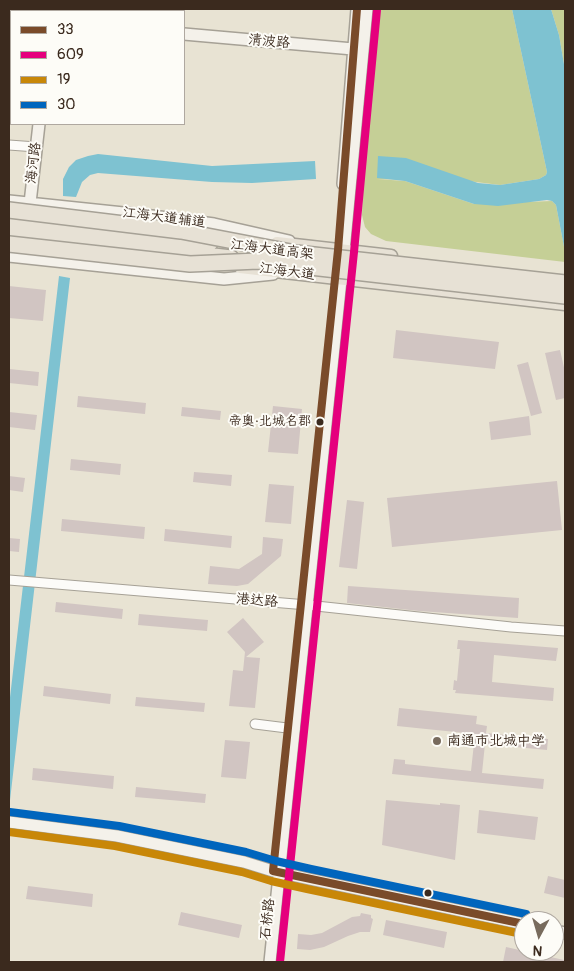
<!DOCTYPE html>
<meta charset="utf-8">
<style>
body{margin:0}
#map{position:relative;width:574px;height:971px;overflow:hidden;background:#e8e3d3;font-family:Pangolin,sans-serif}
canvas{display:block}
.frame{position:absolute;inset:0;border:10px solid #3b2a1e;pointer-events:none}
.legend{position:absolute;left:10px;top:10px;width:175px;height:115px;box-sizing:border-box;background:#fdfcf7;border:1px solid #afa8a0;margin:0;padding:6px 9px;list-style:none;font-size:15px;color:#3b2a1e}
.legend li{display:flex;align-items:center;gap:10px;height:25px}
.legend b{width:25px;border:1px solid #afa8a0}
.north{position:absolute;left:514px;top:911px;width:50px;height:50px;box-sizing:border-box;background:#fdfcf7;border:1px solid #afa8a0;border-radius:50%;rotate:186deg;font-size:14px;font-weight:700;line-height:20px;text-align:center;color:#3b2a1e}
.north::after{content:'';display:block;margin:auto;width:18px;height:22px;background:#786b5d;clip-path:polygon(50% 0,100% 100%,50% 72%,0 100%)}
</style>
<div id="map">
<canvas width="574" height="971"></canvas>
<div class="frame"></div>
<ul class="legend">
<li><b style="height:6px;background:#7a4b2a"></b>33</li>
<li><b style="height:6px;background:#e5007d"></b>609</li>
<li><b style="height:6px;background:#c88708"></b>19</li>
<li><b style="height:6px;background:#0065bd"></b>30</li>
</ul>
<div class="north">N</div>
</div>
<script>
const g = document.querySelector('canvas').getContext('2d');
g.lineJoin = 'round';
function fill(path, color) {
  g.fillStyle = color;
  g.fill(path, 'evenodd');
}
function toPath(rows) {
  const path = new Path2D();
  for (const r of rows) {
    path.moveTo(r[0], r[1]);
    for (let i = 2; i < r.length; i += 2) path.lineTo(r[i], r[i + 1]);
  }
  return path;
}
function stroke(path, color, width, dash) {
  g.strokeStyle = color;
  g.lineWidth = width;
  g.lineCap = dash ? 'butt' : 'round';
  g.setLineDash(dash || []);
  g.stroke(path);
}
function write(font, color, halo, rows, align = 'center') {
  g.font = font + ' Pangolin,"LXGW WenKai TC",sans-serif';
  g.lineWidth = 4;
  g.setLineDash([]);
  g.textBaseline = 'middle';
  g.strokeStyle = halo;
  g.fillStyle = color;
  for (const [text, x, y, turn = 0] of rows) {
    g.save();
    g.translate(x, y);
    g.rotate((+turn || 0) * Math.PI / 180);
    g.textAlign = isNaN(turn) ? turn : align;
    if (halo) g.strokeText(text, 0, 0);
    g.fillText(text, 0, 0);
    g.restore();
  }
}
const green = toPath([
 [380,9,512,9,547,172,546,175,539,179,500,185,468,181,377,179,405,181,474,204,552,201,556,205,565,252,565,262,386,241,371,234,365,227,362,215,364,162],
 [551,9,565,9,565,70,559,35]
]);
const water = toPath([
 [512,9,551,9,559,35,565,70,565,252,556,205,552,201,547,200,498,206,474,204,405,181,377,178,378,156,406,158,478,183,500,185,539,179,546,175,547,172],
 [98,154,212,166,315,161,316,179,252,183,212,182,98,173,90,175,82,182,76,197,63,196,63,179,69,167,76,160,88,156],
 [59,276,70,278,9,809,9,706]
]);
const building = toPath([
 [9,286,46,290,43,321,9,318],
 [396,330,499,342,495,369,393,358],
 [560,350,565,372,565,398,556,400,545,353],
 [528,362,542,413,531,416,517,365],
 [9,369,39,372,38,386,9,383],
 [78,396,146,403,145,414,77,407],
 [273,406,302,409,298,454,268,452],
 [182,407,221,411,220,420,181,416],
 [9,412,37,415,35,430,9,427],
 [529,416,531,435,491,440,489,422],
 [71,459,121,464,120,475,70,470],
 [194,472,232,475,231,486,193,482],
 [9,476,25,478,23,492,9,490],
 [557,481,562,530,392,547,387,498],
 [269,484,294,486,291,524,265,522],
 [347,500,364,502,357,569,339,567],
 [62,519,145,527,144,539,61,531],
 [165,529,232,536,231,548,164,541],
 [263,537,283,539,281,556,248,584,237,586,208,584,210,566,239,569,262,554],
 [9,538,20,539,19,552,9,551],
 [348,586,519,598,518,618,419,611,347,603],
 [56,602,123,609,122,619,55,612],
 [139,614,208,620,207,631,138,625],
 [243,618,264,642,246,657,260,658,255,708,229,706,233,670,243,671,245,652,227,632],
 [458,640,558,648,556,661,494,655,492,682,554,688,553,701,455,693,456,690,453,690,454,680,457,681,460,649,457,649],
 [44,686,111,694,110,704,43,696],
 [136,697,205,703,204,712,135,706],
 [399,708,477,716,476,724,487,726,486,733,548,739,547,750,485,744,482,773,544,779,543,789,392,774,394,759,405,760,405,764,471,771,475,734,397,726],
 [225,740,250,742,246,779,221,777],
 [33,768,114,776,113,789,32,780],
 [136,787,206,794,205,803,135,797],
 [386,800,440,805,440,803,460,805,455,860,382,845],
 [479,810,538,817,535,840,477,833],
 [548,876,565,880,565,898,544,893],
 [28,886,93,894,92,907,26,899],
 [181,912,242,925,239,938,178,925],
 [361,913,371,915,371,918,373,919,370,932,360,932,348,936,324,947,310,950,297,949,298,934,311,935,322,933,352,917,360,916],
 [386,920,447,932,444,948,383,935],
 [506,947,564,960,564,962,503,962]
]);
const street = toPath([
 [9,145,36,147],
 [9,580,307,605,511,627,565,631],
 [255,724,295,729]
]);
const secondary = toPath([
 [52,11,52,9],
 [9,19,11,19],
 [184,34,353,49],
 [343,184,357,9],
 [9,201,152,216,214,224,289,241],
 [30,203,39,124],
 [9,256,224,279,273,274],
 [9,822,117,836,244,862,273,871,309,879,524,924],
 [554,931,565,933],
 [270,962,344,251,367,9]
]);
const primary = toPath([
 [277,243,391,256],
 [240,267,565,304]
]);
const highway = toPath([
 [9,220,210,243],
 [9,232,231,258]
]);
const highwayBridge = toPath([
 [9,210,181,231,296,253,565,283],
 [9,244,190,264,258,261,565,296]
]);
const bus1 = toPath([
 [357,9,338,250,273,871,524,924]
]);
const bus2 = toPath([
 [280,962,354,252,377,10]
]);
const bus3 = toPath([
 [9,832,115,846,242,872,271,881,307,889,522,934]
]);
const bus4 = toPath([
 [10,812,119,826,246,852,276,861,311,869,526,914]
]);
const markers = [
 [320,422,4.5,"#3b2a1e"],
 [437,741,5,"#786b5d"],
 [428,893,4.5,"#3b2a1e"]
];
const busNames = [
 ["帝奥·北城名郡",311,422]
];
const streetNames = [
 ["清波路",269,42,5],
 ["海河路",34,163,-83],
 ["江海大道辅道",164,218,7],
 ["江海大道高架",272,250,7],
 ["江海大道",287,272,7],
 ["港达路",257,601,5],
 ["石桥路",268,919,-84]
];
const poiNames = [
 ["南通市北城中学",447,741]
];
fill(green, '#c5cf96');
fill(water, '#7ec2d1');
fill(building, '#d1c5c2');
stroke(street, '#a6a196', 11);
stroke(secondary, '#a6a196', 14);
stroke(primary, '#a6a196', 15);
stroke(highway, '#a6a196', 18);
stroke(street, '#fcfbf8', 9);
stroke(secondary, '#f4f1ea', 11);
stroke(primary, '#e7e1d5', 12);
stroke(highway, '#e7e1d5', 15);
stroke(highwayBridge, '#a6a196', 18, []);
stroke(highwayBridge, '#e7e1d5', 15);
stroke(bus1, '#7a4b2a', 8);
stroke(bus2, '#e5007d', 8);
stroke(bus3, '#c88708', 8);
stroke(bus4, '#0065bd', 8);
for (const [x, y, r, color] of markers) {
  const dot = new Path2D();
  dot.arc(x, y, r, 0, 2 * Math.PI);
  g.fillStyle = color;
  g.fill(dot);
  stroke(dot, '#fdfcf7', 2);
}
write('13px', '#3b2a1e', '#fdfcf7', busNames, 'right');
write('14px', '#3b2a1e', '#fdfcf7', streetNames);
write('14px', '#3b2a1e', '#fdfcf7', poiNames, 'left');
</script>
